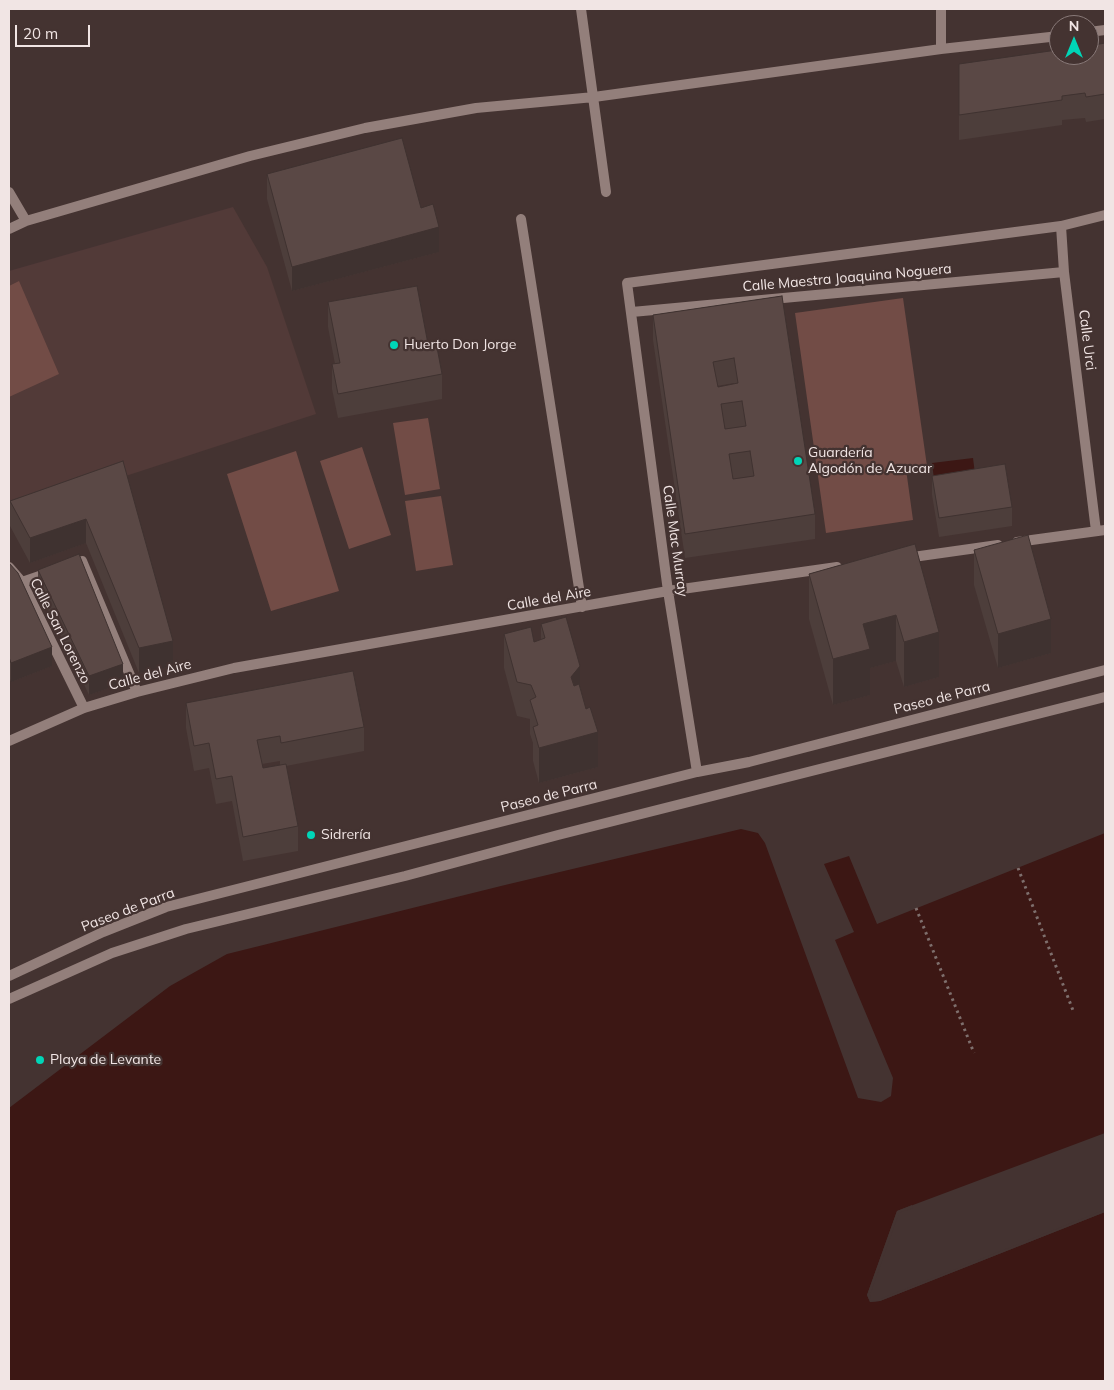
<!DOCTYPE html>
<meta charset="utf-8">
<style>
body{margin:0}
#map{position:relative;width:1114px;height:1390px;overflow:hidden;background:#443331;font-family:Mulish,sans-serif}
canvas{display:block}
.frame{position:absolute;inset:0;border:10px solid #f1e5e4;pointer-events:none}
.north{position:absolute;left:1049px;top:15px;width:50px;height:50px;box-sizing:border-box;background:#443331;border:1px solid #897a79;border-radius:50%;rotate:0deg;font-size:14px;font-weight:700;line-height:20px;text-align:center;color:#f1e5e4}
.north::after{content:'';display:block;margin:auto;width:18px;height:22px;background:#00d5b7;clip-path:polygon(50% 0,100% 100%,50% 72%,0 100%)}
.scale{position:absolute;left:15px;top:25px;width:75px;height:22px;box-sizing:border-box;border:2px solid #f1e5e4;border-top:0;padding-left:6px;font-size:15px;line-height:18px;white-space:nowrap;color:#f1e5e4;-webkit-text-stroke:4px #443331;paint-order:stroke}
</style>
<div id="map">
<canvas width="1114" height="1390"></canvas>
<div class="frame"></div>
<div class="north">N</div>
<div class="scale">20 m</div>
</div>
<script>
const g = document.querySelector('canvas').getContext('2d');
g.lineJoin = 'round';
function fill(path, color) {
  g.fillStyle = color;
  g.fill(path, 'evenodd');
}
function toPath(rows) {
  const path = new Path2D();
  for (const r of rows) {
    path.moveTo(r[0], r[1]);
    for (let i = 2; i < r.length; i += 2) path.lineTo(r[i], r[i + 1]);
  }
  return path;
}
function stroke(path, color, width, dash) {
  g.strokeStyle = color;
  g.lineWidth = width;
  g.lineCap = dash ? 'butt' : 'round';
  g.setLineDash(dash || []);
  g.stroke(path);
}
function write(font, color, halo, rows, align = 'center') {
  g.font = font + ' Mulish,sans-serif';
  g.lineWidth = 4.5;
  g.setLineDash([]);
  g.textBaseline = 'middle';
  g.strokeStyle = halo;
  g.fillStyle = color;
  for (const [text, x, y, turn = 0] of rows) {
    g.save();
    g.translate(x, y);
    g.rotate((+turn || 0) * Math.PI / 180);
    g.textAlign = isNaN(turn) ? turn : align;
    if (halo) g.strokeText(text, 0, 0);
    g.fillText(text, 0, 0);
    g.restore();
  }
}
const built = toPath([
 [233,207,267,267,316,414,12,513,9,511,9,271]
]);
const green = toPath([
 [19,281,59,374,9,397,9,286],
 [903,298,927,466,906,469,913,520,826,533,795,313],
 [428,418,440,489,405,495,393,423],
 [362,447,391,535,349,549,320,461],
 [296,451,339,591,271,611,227,474],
 [441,496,453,565,416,571,405,501]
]);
const water = toPath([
 [973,458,975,474,934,479,932,463],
 [741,829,758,833,765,843,858,1098,881,1102,891,1096,893,1078,835,940,854,932,824,864,849,856,877,924,1105,833,1105,1133,897,1211,867,1295,870,1302,880,1301,1105,1212,1105,1381,9,1381,9,1108,170,986,227,954,505,885]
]);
const pier = toPath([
 [912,1205,913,1208,899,1213,870,1295,871,1299,880,1299,1104,1210,1105,1212,880,1301,870,1302,867,1295,897,1211]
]);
const path = toPath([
 [1018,868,1074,1013],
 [916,908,974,1053]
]);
const pedestrian = toPath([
 [9,999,112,953,186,929,405,876,558,835,1105,697]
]);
const minor = toPath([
 [581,9,606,192],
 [1089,32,1105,30],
 [941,49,941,9],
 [9,192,26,221],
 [521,219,582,607],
 [1061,226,1064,272,1096,531],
 [9,229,26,221,250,156,365,128,476,108,594,97,941,49,1059,36],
 [632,312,1064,272],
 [1017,542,1105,530],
 [906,558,998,545],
 [69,565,82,561,137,692],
 [9,567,22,582,84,708],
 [22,582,51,572],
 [9,741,84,708,137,692,234,668,668,591,837,567],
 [697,772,668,591,627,283,1061,226,1105,215],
 [9,976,103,932,166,907,697,772,749,762,1105,670]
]);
const wall = toPath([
 [1105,43,1105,119,1086,122,1085,118,1062,120,1062,125,959,140,959,64,1058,55,1089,55],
 [267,174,421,208,439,252,292,291,267,199],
 [782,296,815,514,815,539,685,558,653,340,653,315],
 [734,383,734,384,718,387,717,386],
 [328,302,428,344,442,374,442,399,338,418,332,389,332,364,335,364,328,327],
 [123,461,173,666,139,673,86,543,30,563,10,526,10,501],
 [932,476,1012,507,1012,526,939,537,932,495],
 [915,544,939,677,904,687,896,661,870,668,870,695,833,705,809,619,809,574],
 [974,550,1051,653,998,668,974,585],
 [9,563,52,666,11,682,9,676],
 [38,570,123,683,89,695,38,589],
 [541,624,580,689,598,767,539,783,533,761,533,743,530,734,530,719,517,716,504,668,504,634,534,642,541,640],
 [186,703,364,727,364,751,286,766,298,826,298,851,243,861,232,801,216,804,209,768,194,771,186,728],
 [280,761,280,765,263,768,262,764]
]);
const shadedWall = toPath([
 [439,227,439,252,292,291,292,267],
 [86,519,86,543,30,563,30,538],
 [896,615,896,661,870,668,870,695,833,705,833,659,863,624],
 [1051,619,1051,653,998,668,998,634],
 [939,632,939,677,904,687,904,642],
 [173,641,173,666,139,673,139,648],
 [52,647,52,666,11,682,11,663],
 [123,664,123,683,89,695,89,676],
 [580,666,580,701,571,677],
 [598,732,598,767,539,783,539,748]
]);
const building = toPath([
 [1105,43,1105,94,1086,97,1085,93,1062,96,1062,100,959,115,959,64,1057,50,1058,55,1089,55,1089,46,1105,43],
 [402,138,421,208,433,204,439,227,292,267,267,174,402,138],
 [417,286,428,344,436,342,442,374,338,394,332,364,340,363,328,302,417,286],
 [782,296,815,514,685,534,653,315,782,296],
 [734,358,738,383,718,387,713,362,734,358],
 [742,401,746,426,725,429,721,404,742,401],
 [750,451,754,476,733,479,729,454,750,451],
 [123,461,173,641,139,648,86,519,30,538,10,501,123,461],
 [1005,464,1012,507,939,518,932,476,1005,464],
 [1028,535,1051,619,998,634,974,550,1028,535],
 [915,544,939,632,904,642,896,615,863,624,870,649,833,659,809,574,915,544],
 [79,554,123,664,89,676,38,570,79,554],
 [9,563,18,573,52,647,11,663,9,657,9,563],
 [566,617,580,666,571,677,574,686,579,684,586,709,590,707,598,732,539,748,533,727,538,725,530,700,536,697,531,685,517,682,504,634,531,627,534,642,545,638,541,624,566,617],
 [353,671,364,727,281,743,280,736,257,740,263,768,286,764,298,826,243,837,232,776,216,779,209,743,194,746,186,703,353,671]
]);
const markers = [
 [394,345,5,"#00d5b7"],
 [798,461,5,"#00d5b7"],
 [311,835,5,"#00d5b7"],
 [40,1060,5,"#00d5b7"]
];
const streetNames = [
 ["Calle Maestra Joaquina Noguera",847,278,-5],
 ["Calle Urci",1087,340,83],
 ["Calle Mac Murray",675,541,82],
 ["Calle del Aire",549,599,-10],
 ["Calle San Lorenzo",60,631,63],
 ["Calle del Aire",150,675,-15],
 ["Paseo de Parra",942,698,-14],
 ["Paseo de Parra",549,796,-14],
 ["Paseo de Parra",128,910,-21]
];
const poiNames = [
 ["Huerto Don Jorge",404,345],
 ["Guardería",808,453],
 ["Algodón de Azucar",808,469],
 ["Sidrería",321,835],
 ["Playa de Levante",50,1060]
];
fill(built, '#523a38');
fill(green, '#724c46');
fill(water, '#3c1714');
fill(pier, '#443331');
stroke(path, '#7e6f6d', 3, [2.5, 4]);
stroke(pedestrian, '#937f7b', 10);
stroke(minor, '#937f7b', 10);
fill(wall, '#4d3e3b');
fill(shadedWall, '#3f3230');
fill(building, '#5a4845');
stroke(building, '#3f3230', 1);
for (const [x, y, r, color] of markers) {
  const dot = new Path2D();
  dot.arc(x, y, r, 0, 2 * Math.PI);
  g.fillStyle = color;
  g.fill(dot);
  stroke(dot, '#443331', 2);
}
write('14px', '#f1e5e4', '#443331', streetNames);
write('14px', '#f1e5e4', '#443331', poiNames, 'left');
</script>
